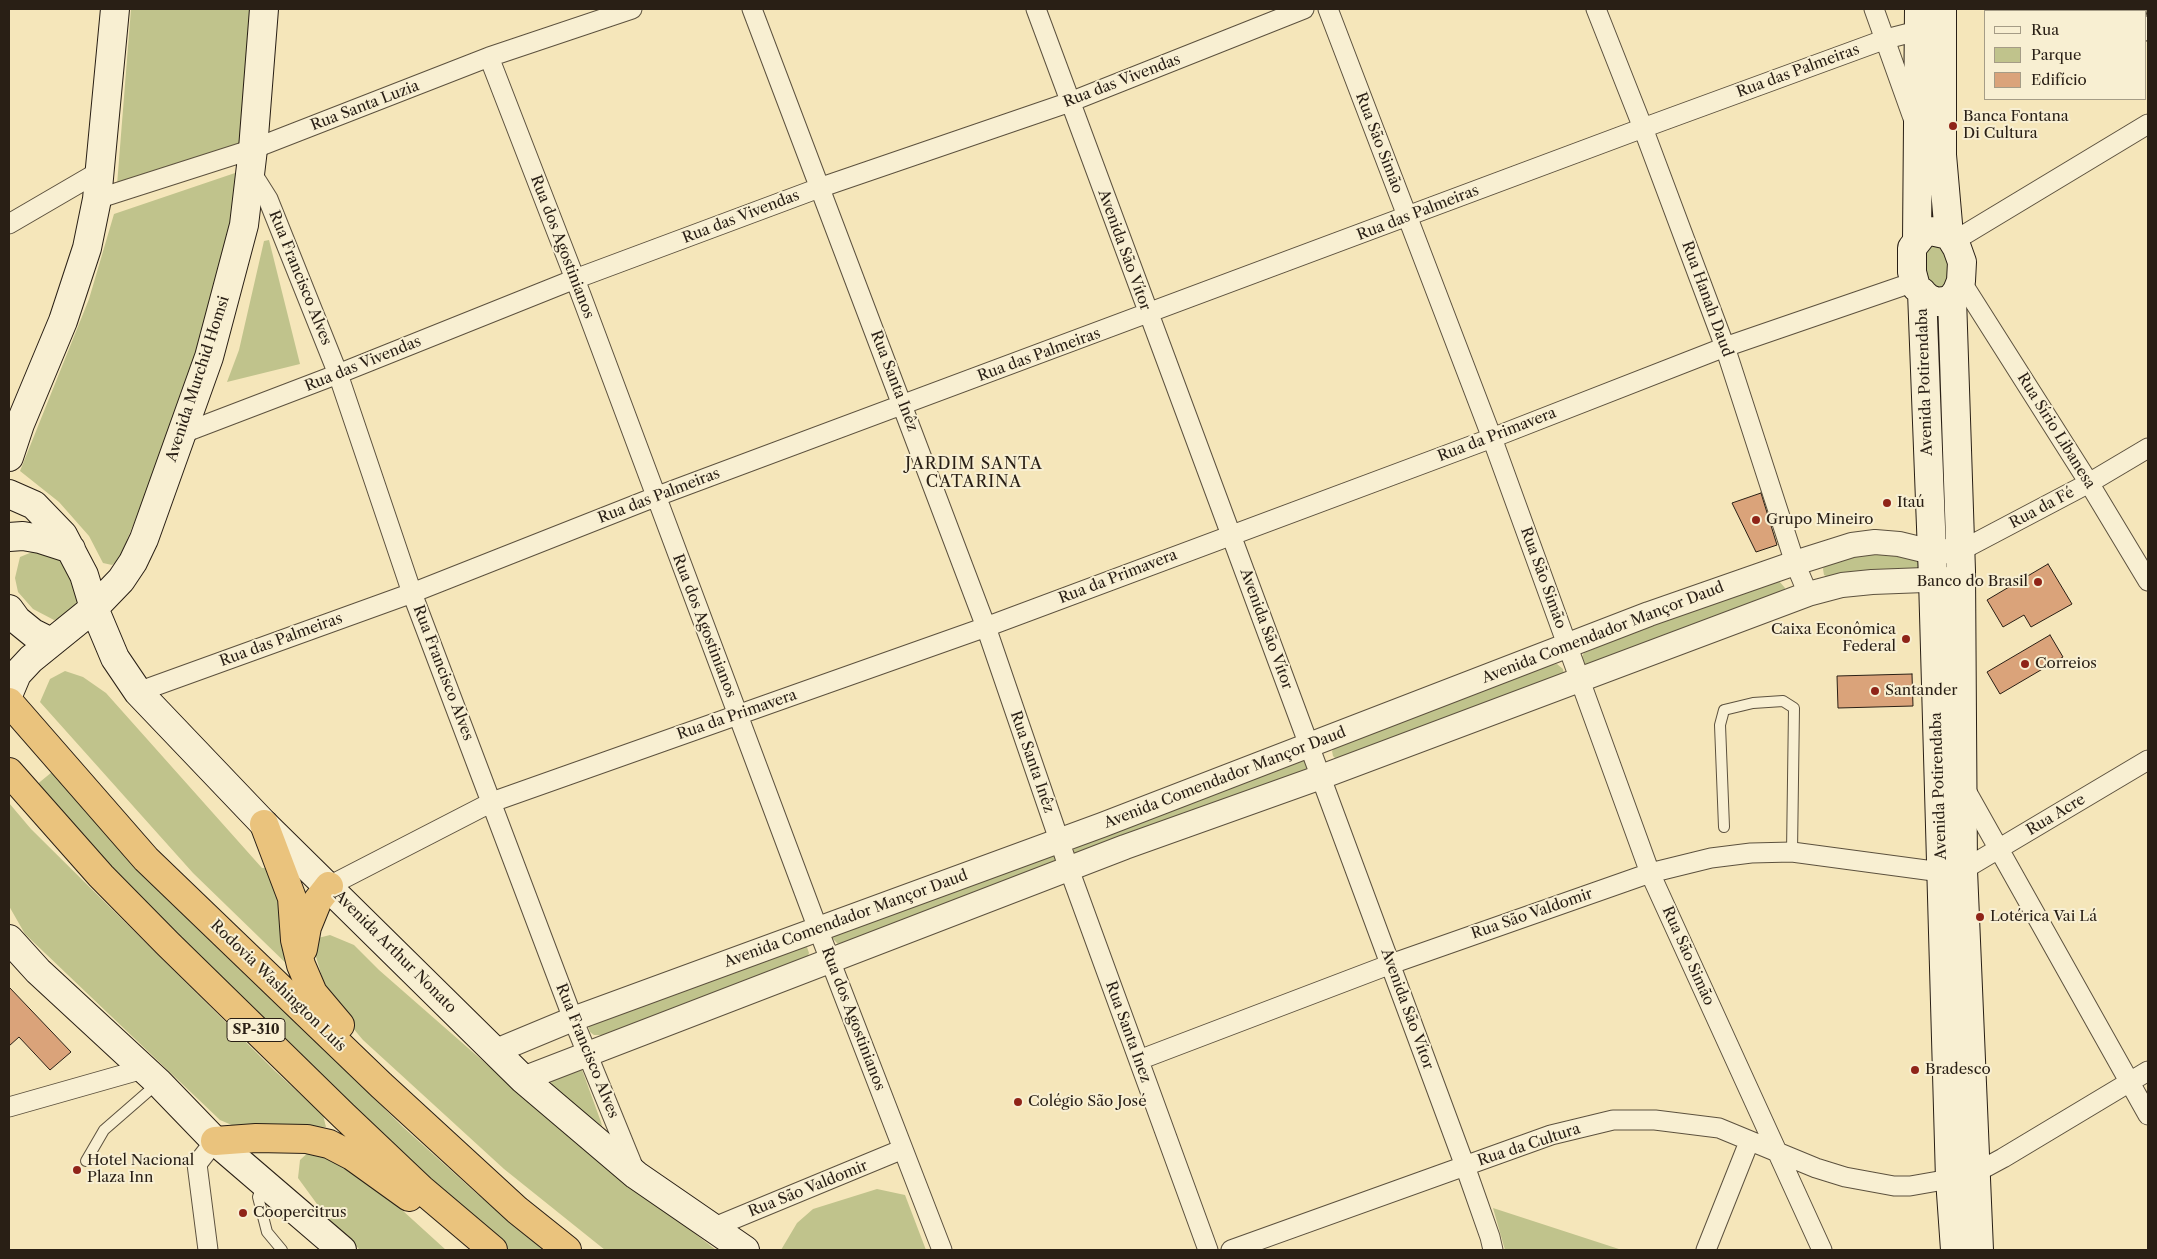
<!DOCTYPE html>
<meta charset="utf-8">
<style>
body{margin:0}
#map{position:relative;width:2157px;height:1259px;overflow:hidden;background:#f5e6ba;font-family:"Libre Caslon Text",serif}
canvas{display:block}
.frame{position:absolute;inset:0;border:10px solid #291f15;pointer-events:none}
.legend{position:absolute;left:1984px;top:10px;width:162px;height:90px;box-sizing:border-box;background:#f8efd2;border:1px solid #a59c86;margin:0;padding:6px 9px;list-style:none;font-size:15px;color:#291f15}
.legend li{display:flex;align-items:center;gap:10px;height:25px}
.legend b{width:25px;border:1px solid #a59c86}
</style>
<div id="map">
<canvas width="2157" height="1259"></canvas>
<div class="frame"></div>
<ul class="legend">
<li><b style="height:6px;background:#f8efd2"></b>Rua</li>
<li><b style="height:14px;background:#c0c38c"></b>Parque</li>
<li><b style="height:14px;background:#daa37a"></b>Edifício</li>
</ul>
</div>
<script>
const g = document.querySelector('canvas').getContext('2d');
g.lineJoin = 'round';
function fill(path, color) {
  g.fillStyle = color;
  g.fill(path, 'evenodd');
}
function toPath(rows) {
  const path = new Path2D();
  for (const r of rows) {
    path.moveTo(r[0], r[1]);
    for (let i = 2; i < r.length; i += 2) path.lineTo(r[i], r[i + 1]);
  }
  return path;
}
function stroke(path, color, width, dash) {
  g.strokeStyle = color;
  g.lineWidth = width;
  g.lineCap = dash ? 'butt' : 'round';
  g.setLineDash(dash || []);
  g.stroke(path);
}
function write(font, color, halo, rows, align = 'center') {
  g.font = font + ' "Libre Caslon Text",serif';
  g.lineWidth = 4;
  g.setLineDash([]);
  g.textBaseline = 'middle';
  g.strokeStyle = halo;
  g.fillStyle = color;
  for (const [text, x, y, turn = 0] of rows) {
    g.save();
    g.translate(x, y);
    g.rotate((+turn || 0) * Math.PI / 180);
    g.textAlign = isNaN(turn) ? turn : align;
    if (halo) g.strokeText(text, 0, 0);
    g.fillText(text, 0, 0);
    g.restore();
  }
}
const green = toPath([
 [131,9,254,9,243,144,117,185],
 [235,173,241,182,199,367,119,559,112,565,103,563,89,536,59,502,20,471,89,299,114,214],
 [269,240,300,364,227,382,239,350,264,241],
 [1928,243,1949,249,1947,290,1927,287,1922,248],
 [37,550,60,559,74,582,78,600,72,613,63,618,54,620,33,609,18,592,15,578,20,557],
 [1874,552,1922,557,1922,570,1828,577,1824,575,1823,569,1826,560],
 [1770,581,1779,581,1785,588,1784,594,1586,670,1580,660,1584,653,1608,643],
 [1557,664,1563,669,1564,675,1337,760,1333,756,1332,751,1337,745,1550,665],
 [65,671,83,677,106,693,262,868,268,868,280,886,295,972,193,873,40,702,50,679],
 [1298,757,1305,762,1307,768,1304,776,1081,857,1074,853,1074,846],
 [52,772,130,858,403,1127,476,1193,544,1250,506,1250,462,1213,178,942,35,786],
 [9,803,31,829,275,1071,323,1115,326,1127,294,1126,251,1128,234,1126,220,1120,25,934,9,906],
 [1051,854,1056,858,1057,864,844,943,838,944,833,939,833,932],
 [330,935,354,945,379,970,556,1125,716,1250,605,1250,504,1169,363,1040,341,1014,325,987,316,957,314,939],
 [799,941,807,947,809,953,806,961,603,1035,594,1035,590,1032,588,1025],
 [581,1067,601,1122,602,1126,552,1088,551,1080],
 [312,1149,369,1180,446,1250,360,1250,325,1215,298,1178,300,1160],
 [877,1189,905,1195,926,1250,781,1250,797,1223,813,1209],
 [1493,1208,1622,1250,1505,1250]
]);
const building = toPath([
 [1761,493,1777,545,1756,552,1732,503,1761,493],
 [2048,564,2072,604,2031,627,2024,615,2003,627,1987,600,2048,564],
 [2050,635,2063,657,2000,694,1987,672,2050,635],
 [1912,674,1913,706,1838,708,1837,676,1912,674],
 [9,987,71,1052,50,1070,19,1037,9,1046,9,987]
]);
const service = toPath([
 [1724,827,1720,725,1724,710,1753,703,1783,701,1794,708,1792,852],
 [86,1161,104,1130,158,1083],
 [262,1185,258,1197,267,1232,282,1250]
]);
const minor = toPath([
 [752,9,986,627,1069,869,1208,1250],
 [1036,9,1465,1166,1490,1237,1493,1250],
 [1328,9,1492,438,1650,873,1822,1250],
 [1596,9,1643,128,1725,347,1795,563,1808,594],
 [1874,9,1913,118],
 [2135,9,2137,11],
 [2146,26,2148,31],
 [489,57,575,279,818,929,942,1250],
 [251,172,268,199,338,374,412,593,573,1019,635,1171],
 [97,199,253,149,489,57,632,9],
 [9,224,100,171],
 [1954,241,2148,124],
 [1961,281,2089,483,2148,581],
 [181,434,338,374,575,279,819,188,1070,102,1304,9],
 [1960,551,2089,483,2148,448],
 [138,692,412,593,655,497,1643,128,1886,39,1929,28],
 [1964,787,2148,1115],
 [329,886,492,802,986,627,1492,438,1725,347,1914,282],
 [1139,1060,1391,964,1650,873,1711,858,1751,853,1792,852,1941,872,1963,870,2148,760],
 [9,1107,143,1069],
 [712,1228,903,1149],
 [208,1250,197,1164,215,1141],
 [1231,1250,1551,1135,1613,1120,1655,1120,1719,1128,1816,1168,1845,1177,1894,1186,1910,1186,1950,1179,1977,1172,2003,1158,2148,1071],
 [1706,1250,1749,1142]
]);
const tertiary = toPath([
 [496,1051,573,1019,1102,825,1649,614,1795,563,1852,545,1875,542,1899,544,1932,552,1949,551],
 [523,1079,1125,847,1321,777,1808,594,1842,585,1872,582,1951,579]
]);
const secondary = toPath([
 [1942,9,1942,155,1949,235],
 [1931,231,1949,235,1957,248,1962,262,1961,281,1957,291,1952,298,1945,301,1936,302,1928,298,1916,287,1912,272,1912,248,1923,234,1931,231],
 [1917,240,1919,9],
 [1922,292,1933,579,1950,1179,1955,1250],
 [1952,298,1961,571,1963,870,1979,1250],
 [9,457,20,424,63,321,87,248,97,199,115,9],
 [9,494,34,505,63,535,84,575,94,608,115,658,138,692,264,824,523,1079,636,1175,745,1250],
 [9,537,23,536,40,539,71,549],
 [9,609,17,620,33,633,51,642],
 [9,693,17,674,31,659,94,608,121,580,133,562,144,539,209,357,244,225,253,149,264,9],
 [9,939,38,971,158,1082,215,1141,342,1250]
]);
const motorway = toPath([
 [9,702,146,859,381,1085,517,1210,567,1250],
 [9,772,101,876,168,944,343,1115,421,1189,493,1250],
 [264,824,292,898,295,940,301,965,313,993,340,1025],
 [303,949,307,927,318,900,329,886],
 [215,1141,256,1138,307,1139,329,1144,352,1156,409,1197]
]);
const markers = [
 [1953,126,5,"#8f2418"],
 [1887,503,5,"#8f2418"],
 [1756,520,5,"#8f2418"],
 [2038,582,5,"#8f2418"],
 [1906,639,5,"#8f2418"],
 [2025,664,5,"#8f2418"],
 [1875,691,5,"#8f2418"],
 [1980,917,5,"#8f2418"],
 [1915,1070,5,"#8f2418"],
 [1018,1102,5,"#8f2418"],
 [77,1170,5,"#8f2418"],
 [243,1213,5,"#8f2418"]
];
const shields = [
 [256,1030,58]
];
const shieldNames = [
 ["SP-310",256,1030]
];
const streetNames = [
 ["Rua das Palmeiras",1798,71,-20],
 ["Rua das Vivendas",1122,81,-21],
 ["Rua Santa Luzia",365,106,-21],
 ["Rua São Simão",1379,143,69],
 ["Rua das Palmeiras",1418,213,-21],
 ["Rua das Vivendas",741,217,-21],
 ["Rua dos Agostinianos",562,247,69],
 ["Avenida São Vítor",1124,250,70],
 ["Rua Francisco Alves",300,278,68],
 ["Rua Hanah Daud",1707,299,70],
 ["Rua das Palmeiras",1039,355,-20],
 ["Rua das Vivendas",363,364,-22],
 ["Avenida Murchid Homsi",198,379,-72],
 ["Rua Santa Inêz",894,381,69],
 ["Avenida Potirendaba",1925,382,-92],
 ["Rua Sírio Libanesa",2056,431,58],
 ["Rua da Primavera",1497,435,-21],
 ["Rua das Palmeiras",659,496,-21],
 ["Rua da Fé",2042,508,-28],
 ["Rua da Primavera",1118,577,-21],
 ["Rua São Simão",1543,578,70],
 ["Rua dos Agostinianos",704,626,69],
 ["Avenida São Vítor",1266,629,70],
 ["Avenida Comendador Mançor Daud",1603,633,-21],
 ["Rua das Palmeiras",281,640,-20],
 ["Rua Francisco Alves",443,673,69],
 ["Rua da Primavera",737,715,-19],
 ["Rua Santa Inêz",1032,762,71],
 ["Avenida Comendador Mançor Daud",1225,778,-21],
 ["Avenida Potirendaba",1939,786,-92],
 ["Rua Acre",2056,815,-31],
 ["Rua São Valdomir",1532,914,-19],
 ["Avenida Comendador Mançor Daud",846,919,-20],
 ["Avenida Arthur Nonato",395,952,45],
 ["Rua São Simão",1688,956,66],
 ["Rodovia Washington Luís",278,986,44],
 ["Avenida São Vítor",1407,1009,70],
 ["Rua dos Agostinianos",853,1019,69],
 ["Rua Santa Inez",1128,1032,70],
 ["Rua Francisco Alves",587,1051,68],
 ["Rua da Cultura",1529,1145,-18],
 ["Rua São Valdomir",808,1189,-22]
];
const poiNames = [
 ["Banca Fontana",1963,117],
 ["Di Cultura",1963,134],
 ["Itaú",1897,503],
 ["Grupo Mineiro",1766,520],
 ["Banco do Brasil",2028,582,"right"],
 ["Caixa Econômica",1896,630,"right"],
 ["Federal",1896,647,"right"],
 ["Correios",2035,664],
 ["Santander",1885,691],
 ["Lotérica Vai Lá",1990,917],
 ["Bradesco",1925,1070],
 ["Colégio São José",1028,1102],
 ["Hotel Nacional",87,1161],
 ["Plaza Inn",87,1178],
 ["Coopercitrus",253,1213]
];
const neighbourhoodNames = [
 ["JARDIM SANTA",974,464],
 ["CATARINA",974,482]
];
fill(green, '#c0c38c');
fill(building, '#daa37a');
stroke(building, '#291f15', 1);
stroke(service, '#5c513e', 12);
stroke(minor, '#5c513e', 21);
stroke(tertiary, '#5c513e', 26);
stroke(secondary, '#291f15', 30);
stroke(motorway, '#291f15', 30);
stroke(service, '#f8efd2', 10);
stroke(minor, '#f8efd2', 19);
stroke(tertiary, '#f8efd2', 24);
stroke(secondary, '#f8efd2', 28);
stroke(motorway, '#eac37d', 28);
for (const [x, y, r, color] of markers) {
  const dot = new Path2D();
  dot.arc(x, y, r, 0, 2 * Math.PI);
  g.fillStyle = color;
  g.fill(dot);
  stroke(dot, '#f8efd2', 2);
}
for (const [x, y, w] of shields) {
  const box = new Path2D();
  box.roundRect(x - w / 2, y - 11.5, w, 23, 4);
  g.fillStyle = '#f8efd2';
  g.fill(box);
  stroke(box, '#291f15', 1);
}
write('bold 14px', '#291f15', null, shieldNames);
write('15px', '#291f15', '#f8efd2', streetNames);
write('15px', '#291f15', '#f8efd2', poiNames, 'left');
g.letterSpacing = '1px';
write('16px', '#291f15', '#f8efd2', neighbourhoodNames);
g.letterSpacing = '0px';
</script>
